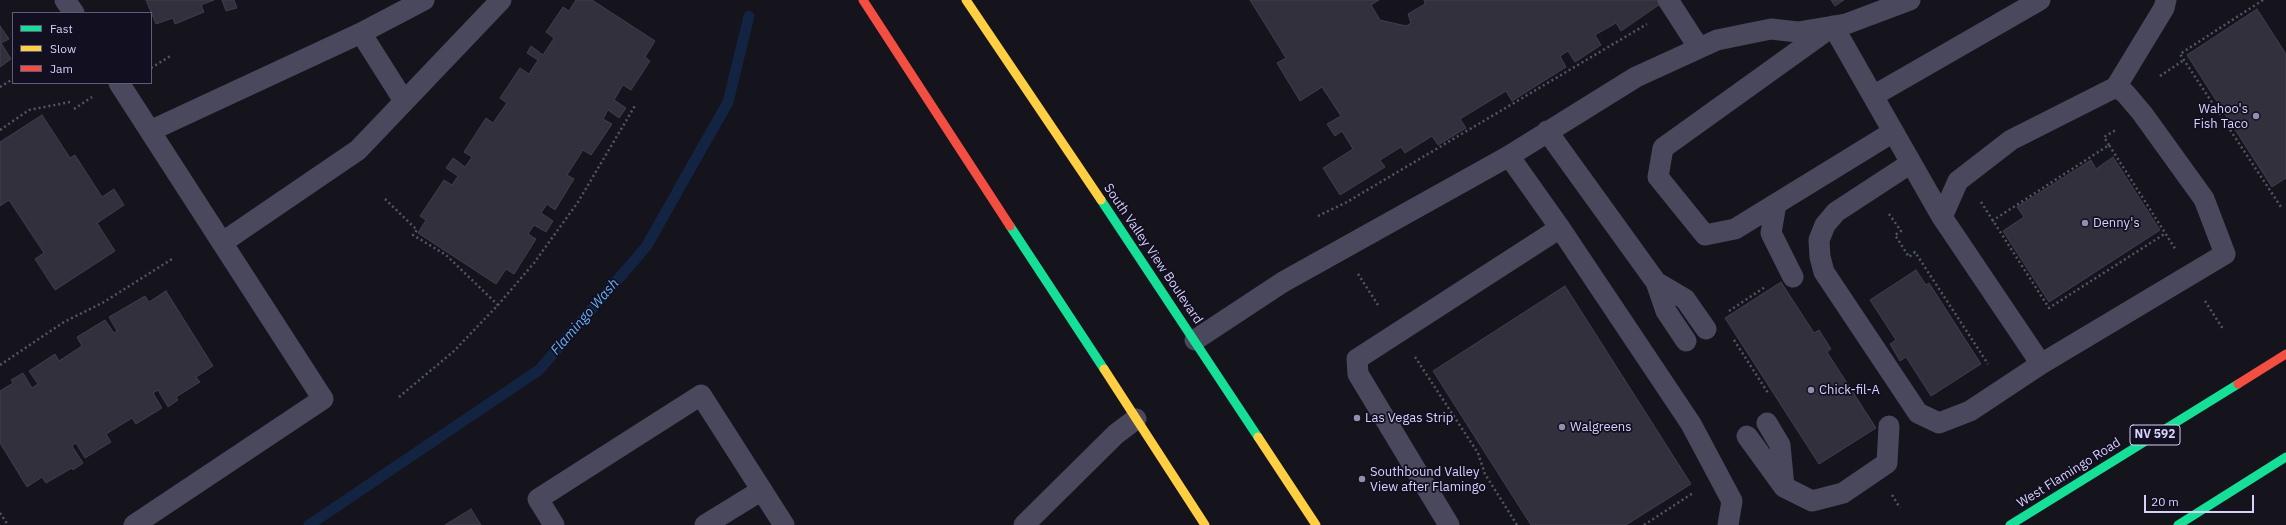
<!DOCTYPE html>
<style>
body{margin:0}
#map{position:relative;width:2286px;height:525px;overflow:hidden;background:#15131c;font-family:"IBM Plex Sans",sans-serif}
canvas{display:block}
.legend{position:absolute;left:12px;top:12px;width:140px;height:72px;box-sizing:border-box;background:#120f20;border:1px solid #615d78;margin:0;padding:5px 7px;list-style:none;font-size:12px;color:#d7d1fb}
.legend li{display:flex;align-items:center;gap:8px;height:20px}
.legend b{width:20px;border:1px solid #615d78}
.scale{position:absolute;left:2144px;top:495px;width:110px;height:18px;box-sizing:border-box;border:2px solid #d7d1fb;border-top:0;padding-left:5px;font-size:12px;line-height:14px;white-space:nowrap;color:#d7d1fb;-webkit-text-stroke:3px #120f20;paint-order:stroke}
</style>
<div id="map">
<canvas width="2286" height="525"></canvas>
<ul class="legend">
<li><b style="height:5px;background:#16e098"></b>Fast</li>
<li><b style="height:5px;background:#ffcf43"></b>Slow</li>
<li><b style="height:5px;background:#f24e42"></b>Jam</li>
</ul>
<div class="scale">20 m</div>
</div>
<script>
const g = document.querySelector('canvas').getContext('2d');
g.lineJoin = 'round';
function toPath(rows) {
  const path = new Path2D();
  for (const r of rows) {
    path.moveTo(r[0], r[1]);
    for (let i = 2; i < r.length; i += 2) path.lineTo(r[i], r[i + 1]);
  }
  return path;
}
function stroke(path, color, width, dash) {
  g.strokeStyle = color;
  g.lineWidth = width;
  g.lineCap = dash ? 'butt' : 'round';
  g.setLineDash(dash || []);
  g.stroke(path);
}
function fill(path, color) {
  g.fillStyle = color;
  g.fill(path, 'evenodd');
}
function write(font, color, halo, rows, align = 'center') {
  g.font = font + ' "IBM Plex Sans",sans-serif';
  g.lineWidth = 3.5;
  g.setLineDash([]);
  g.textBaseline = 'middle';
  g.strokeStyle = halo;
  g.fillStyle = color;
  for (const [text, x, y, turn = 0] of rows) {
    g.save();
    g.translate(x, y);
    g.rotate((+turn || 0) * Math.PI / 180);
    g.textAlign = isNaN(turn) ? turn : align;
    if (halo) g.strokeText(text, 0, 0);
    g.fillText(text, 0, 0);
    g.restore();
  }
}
const stream = toPath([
 [309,525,539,370,646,247,728,102,749,16]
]);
const building = toPath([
 [146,0,214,0,201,5,204,12,175,24,173,18,156,24,146,0],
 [222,0,234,0,237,8,226,11,222,0],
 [576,0,592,0,655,41,645,57,650,61,631,90,623,85,614,100,626,108,619,118,608,110,603,119,612,124,591,155,583,150,567,175,574,179,555,210,547,204,541,213,553,221,546,232,534,225,528,234,536,239,514,274,506,269,496,284,418,233,426,220,420,216,444,180,452,185,458,176,446,168,453,158,465,167,472,157,464,152,486,118,493,123,507,103,500,98,520,68,529,74,538,60,527,53,531,46,543,55,554,38,546,32,563,7,569,11,576,0],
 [1250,0,1379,0,1371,5,1380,20,1406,26,1411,23,1408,14,1425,4,1424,0,1666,0,1621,31,1616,23,1595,35,1601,45,1575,62,1568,51,1560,56,1566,67,1512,101,1506,91,1460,119,1466,128,1438,145,1432,136,1405,153,1401,147,1380,160,1385,167,1340,195,1323,168,1353,149,1342,131,1335,136,1327,124,1341,116,1322,87,1300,101,1277,63,1286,58,1250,0],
 [1831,0,1844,0,1835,6,1831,0],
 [2257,9,2286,54,2286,178,2272,187,2187,55,2257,9],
 [0,26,9,39,1,43,11,59,0,67,0,26],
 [42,115,70,158,75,155,102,197,114,189,124,205,97,223,115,251,55,290,35,259,44,253,9,200,0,206,0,142,42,115],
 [2113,157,2160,230,2049,302,2003,231,2024,217,2017,207,2091,160,2096,169,2113,157],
 [1916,270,1926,285,1929,283,1981,364,1931,396,1906,357,1900,361,1890,344,1896,340,1870,300,1916,270],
 [1781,282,1814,333,1819,330,1831,349,1827,352,1876,428,1819,464,1725,318,1781,282],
 [1565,286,1691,484,1626,525,1531,525,1433,371,1565,286],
 [166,291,213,366,196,377,200,382,176,397,178,400,168,407,158,390,153,393,162,408,136,424,132,418,106,434,111,442,85,458,76,443,72,446,83,463,73,470,72,468,46,483,42,477,27,487,0,443,0,391,13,383,11,380,23,373,32,388,38,384,29,371,55,354,59,361,82,346,77,337,105,320,114,333,117,331,109,317,145,296,149,302,166,291],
 [471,509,481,525,445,525,471,509]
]);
const path = toPath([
 [2263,0,2180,54,2281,207],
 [151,68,172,55],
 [2160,76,2184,60],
 [0,87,13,79],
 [74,109,92,97],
 [0,130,29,110,70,102],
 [2109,145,2104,137,2116,130],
 [385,199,417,230,413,235,446,255,498,305],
 [1981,202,2049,308,2166,233],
 [1889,214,1901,231,1895,235,1909,257,1915,252,1988,364],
 [1318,216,1347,202,1647,24],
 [1992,221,2109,145,2176,250],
 [1358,274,1378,305],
 [2205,301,2223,329],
 [1729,311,1765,287],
 [1734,340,1768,393],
 [1415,357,1478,453,1485,474,1517,525],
 [0,365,64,322,104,302,172,259],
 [399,397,454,351,498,305,534,263,578,202,636,104],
 [1892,495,1900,508],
 [0,513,8,525],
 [1644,525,1693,493]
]);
const lane = toPath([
 [65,0,74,13],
 [1668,0,1699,48],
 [361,33,404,101],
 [119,83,323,399,134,525],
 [2116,87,2125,93,2142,113,2204,199,2225,254,2041,364,1942,217,1958,181,2011,140,2116,87],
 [2116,87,2164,8,2166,0],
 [1873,96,2040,0],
 [150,131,361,33,424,0],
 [1547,131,1656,282,1666,311,1686,341],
 [1893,132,1735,229,1705,235,1658,177,1663,148,1833,26,1942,217],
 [1509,156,1560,228,1691,424,1732,501,1728,525],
 [1911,163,1836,212,1825,225,1819,240,1820,257,1824,272,1918,413,1939,423,1970,411,2041,364],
 [1776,204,1771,233,1793,277],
 [223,242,358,150,501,0],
 [1656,282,1685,299,1706,329],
 [1195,340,1283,282,1509,156,1636,77,1717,40,1771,29,1798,32,1846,24,1910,0],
 [1767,423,1780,445,1784,487],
 [1747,436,1784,487,1812,501,1843,493,1887,463,1889,426],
 [554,525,538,499,701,395,784,525],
 [705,525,762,490],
 [1024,525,1116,434,1136,419],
 [1449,525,1358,374,1357,359,1560,228]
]);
const fast = toPath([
 [1101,200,1258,437],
 [1010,226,1104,369],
 [2010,525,2238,384],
 [2178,525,2286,457]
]);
const slow = toPath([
 [966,0,1101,200],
 [1104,369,1205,525],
 [1258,437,1316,525]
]);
const jam = toPath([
 [863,0,1010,226],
 [2238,384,2286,354]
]);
const markers = [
 [2256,116,4,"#938ead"],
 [2085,223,4,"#938ead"],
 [1811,390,4,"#938ead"],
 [1357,418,4,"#938ead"],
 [1562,427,4,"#938ead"],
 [1362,479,4,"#938ead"]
];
const shields = [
 [2155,435,50]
];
const shieldNames = [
 ["NV 592",2155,435]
];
const poiNames = [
 ["Wahoo's",2248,109,"right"],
 ["Fish Taco",2248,124,"right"],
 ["Denny's",2093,223],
 ["Chick-fil-A",1819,390],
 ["Las Vegas Strip",1365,418],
 ["Walgreens",1570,427],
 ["Southbound Valley",1370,472],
 ["View after Flamingo",1370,487]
];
const streetNames = [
 ["South Valley View Boulevard",1153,254,56],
 ["West Flamingo Road",2069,473,-32]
];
const waterNames = [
 ["Flamingo Wash",585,317,-49]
];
stroke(stream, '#122441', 11);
fill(building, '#33303e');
stroke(building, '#413d4f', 1);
stroke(path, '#4d5a65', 2.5, [2, 3]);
stroke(lane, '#4a485c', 21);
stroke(fast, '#16e098', 9);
stroke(slow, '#ffcf43', 9);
stroke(jam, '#f24e42', 9);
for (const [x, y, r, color] of markers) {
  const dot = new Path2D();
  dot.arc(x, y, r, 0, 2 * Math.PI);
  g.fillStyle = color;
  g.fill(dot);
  stroke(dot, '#120f20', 1.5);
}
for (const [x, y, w] of shields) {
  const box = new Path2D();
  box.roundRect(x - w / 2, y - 10, w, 20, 3);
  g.fillStyle = '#120f20';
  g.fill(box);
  stroke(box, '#d7d1fb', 1);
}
write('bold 12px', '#d7d1fb', null, shieldNames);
write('13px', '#d7d1fb', '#120f20', poiNames, 'left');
write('13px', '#d7d1fb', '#120f20', streetNames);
write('italic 14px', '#67aff3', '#120f20', waterNames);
</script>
